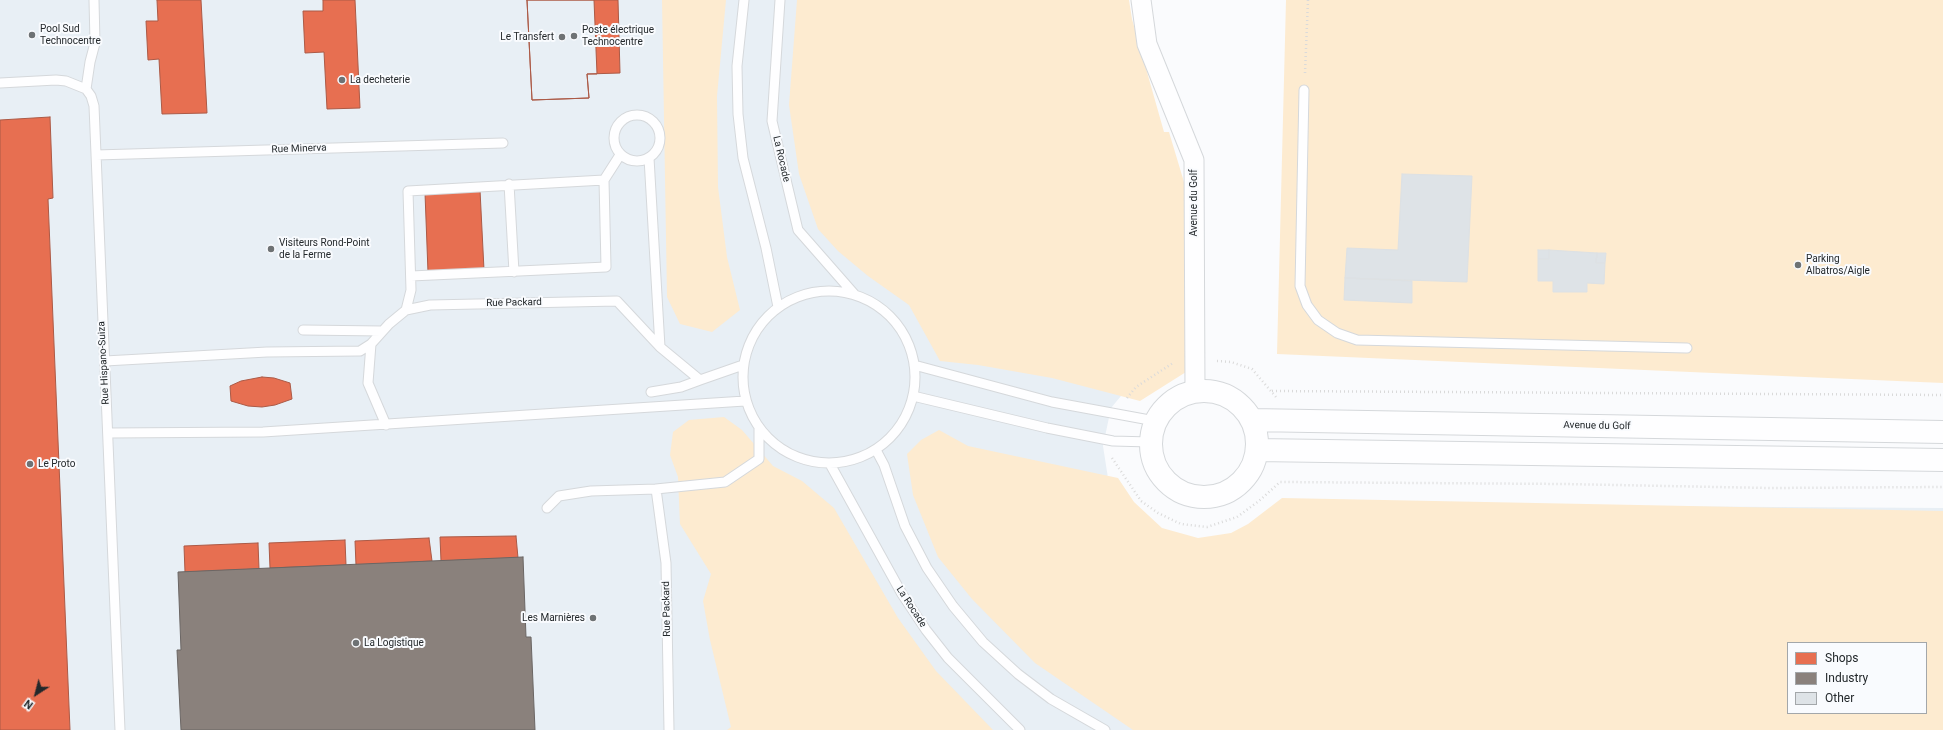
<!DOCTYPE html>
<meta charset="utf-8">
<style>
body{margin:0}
#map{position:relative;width:1943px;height:730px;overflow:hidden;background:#fafbfd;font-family:Roboto,sans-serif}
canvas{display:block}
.legend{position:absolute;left:1787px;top:642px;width:140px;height:72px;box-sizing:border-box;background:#f9fbfe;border:1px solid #a3a7aa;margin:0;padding:5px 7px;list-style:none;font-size:12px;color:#23282b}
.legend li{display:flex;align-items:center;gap:8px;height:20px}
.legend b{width:20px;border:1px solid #a3a7aa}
.north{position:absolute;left:16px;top:674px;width:40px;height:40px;-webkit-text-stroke:3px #f9fbfe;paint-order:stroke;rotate:216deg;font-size:11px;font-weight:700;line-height:16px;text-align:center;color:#23282b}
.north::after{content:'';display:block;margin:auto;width:14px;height:18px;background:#23282b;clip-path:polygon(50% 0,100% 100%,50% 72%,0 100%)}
</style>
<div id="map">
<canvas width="1943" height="730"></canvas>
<ul class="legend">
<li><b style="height:11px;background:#e76f51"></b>Shops</li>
<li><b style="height:11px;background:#8a817c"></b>Industry</li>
<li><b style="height:11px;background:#dee3e7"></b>Other</li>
</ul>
<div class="north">N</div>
</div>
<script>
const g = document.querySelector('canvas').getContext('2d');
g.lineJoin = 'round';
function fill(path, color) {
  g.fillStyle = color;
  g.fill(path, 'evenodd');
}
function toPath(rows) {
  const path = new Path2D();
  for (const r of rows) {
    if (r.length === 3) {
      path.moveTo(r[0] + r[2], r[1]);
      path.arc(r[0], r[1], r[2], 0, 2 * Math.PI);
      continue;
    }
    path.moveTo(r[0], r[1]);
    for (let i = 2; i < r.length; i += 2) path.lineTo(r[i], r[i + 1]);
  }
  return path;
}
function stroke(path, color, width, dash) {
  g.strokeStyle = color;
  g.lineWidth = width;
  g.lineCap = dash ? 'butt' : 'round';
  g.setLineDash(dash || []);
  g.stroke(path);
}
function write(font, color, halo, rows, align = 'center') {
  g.font = font + ' Roboto,sans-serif';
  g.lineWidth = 4;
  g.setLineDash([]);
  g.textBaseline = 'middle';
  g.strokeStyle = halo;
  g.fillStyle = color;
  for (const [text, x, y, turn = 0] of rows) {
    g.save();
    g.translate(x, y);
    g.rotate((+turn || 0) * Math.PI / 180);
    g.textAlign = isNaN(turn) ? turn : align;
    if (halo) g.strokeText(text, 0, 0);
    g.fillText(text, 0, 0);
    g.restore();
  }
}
const built = toPath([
 [0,0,1108,0,1150,361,1111,408,1103,446,1108,478,1141,524,1190,540,1236,533,1285,504,1943,508,1943,730,0,730],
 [1788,643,1926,643,1926,713,1788,713]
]);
const green = toPath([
 [662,0,726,0,717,96,718,187,727,257,740,310,712,332,680,324,667,297],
 [797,0,1129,0,1132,19,1164,132,1169,132,1187,192,1186,372,1140,401,1052,378,978,365,940,361,909,305,868,276,838,251,818,229,799,174,789,105],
 [1286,0,1943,0,1943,383,1277,354],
 [724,417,742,430,773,466,802,481,834,508,898,618,936,671,993,730,727,730,731,727,710,640,703,601,711,574,680,524,678,477,670,455,673,432,689,420],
 [939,430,968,446,1118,478,1134,502,1162,528,1198,538,1231,533,1248,524,1282,498,1943,511,1943,730,1133,730,1035,663,972,599,938,557,913,495,907,454,921,440],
 [1788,643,1926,643,1926,713,1788,713]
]);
const shops = toPath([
 [157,0,201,0,207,113,162,114,159,59,148,60,146,21,158,21,157,0],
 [323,0,355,0,360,108,327,109,324,52,305,53,303,11,323,11,323,0],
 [527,0,594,0,597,74,587,74,589,98,532,100,527,0],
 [527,0,618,0,620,73,587,74,589,98,532,100,527,0],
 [50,117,53,198,48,199,70,730,0,730,0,120,50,117],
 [480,190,484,270,428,272,425,193,480,190],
 [262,377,274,378,290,383,292,399,275,405,262,407,248,406,231,401,230,386,241,381,262,377],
 [516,536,518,558,441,561,440,537,516,536],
 [429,538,432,561,356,565,355,541,429,538],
 [345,540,346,565,270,568,269,543,345,540],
 [258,543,259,569,185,572,184,546,258,543]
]);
const industry = toPath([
 [523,557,526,637,531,637,535,730,181,730,177,650,181,650,178,572,523,557]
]);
const building = toPath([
 [1402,174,1472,176,1467,282,1345,278,1347,248,1398,250,1402,174],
 [1538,250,1549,250,1549,259,1538,259,1538,250],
 [1549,250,1597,253,1596,263,1605,263,1604,284,1587,283,1587,292,1553,292,1553,281,1538,281,1538,259,1549,259,1549,250],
 [1597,253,1606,253,1605,263,1596,263,1597,253],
 [1345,278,1412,281,1412,303,1344,300,1345,278]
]);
const path = toPath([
 [1305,73,1308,0],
 [1217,361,1231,362,1252,369,1276,397],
 [1272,391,1943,395],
 [1127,398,1136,387,1173,363],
 [1112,458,1141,501,1158,513,1181,524,1207,527,1237,517,1259,501,1280,482,1565,484,1769,488,1943,487]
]);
const lane = toPath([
 [94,0,95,43,90,62,86,89,91,96,94,106,120,730],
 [744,0,737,66,738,114,743,158,766,248,778,307],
 [780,0,772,121,798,230,855,295],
 [0,83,56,80,66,81,86,89],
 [1304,90,1300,286,1307,305,1318,320,1337,333,1357,340,1687,348],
 [637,138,23],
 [96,155,503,143],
 [649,158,660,347],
 [509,184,514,272],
 [411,276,606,267,604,180,620,155],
 [829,377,86],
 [406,310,411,290,408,191,604,180],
 [303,330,382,331],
 [371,344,368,383,386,425],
 [105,361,267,352,360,351,371,344,389,324,406,310,430,305,617,301,660,347,700,380,743,365],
 [914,365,1052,402,1155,421],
 [651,392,681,387,700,380],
 [913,396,1047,428,1113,441,1150,442],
 [108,433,263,432,745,401],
 [876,450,884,465,905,526,927,568,953,606,983,642,1018,674,1051,699,1105,730],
 [830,464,902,594,926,630,948,658,1020,730],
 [656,489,666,563,669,730],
 [547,508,559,496,591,491,656,489,725,482,759,459,759,428]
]);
const street = toPath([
 [1141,0,1147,44,1194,160,1195,391]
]);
const secondary = toPath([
 [1204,444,53],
 [1252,420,1943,432],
 [1257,450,1943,460]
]);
const markers = [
 [32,35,4,"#6e7274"],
 [574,36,4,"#6e7274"],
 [562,37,4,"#6e7274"],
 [342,80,4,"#6e7274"],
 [271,249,4,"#6e7274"],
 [1798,265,4,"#6e7274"],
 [30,464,4,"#6e7274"],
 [593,618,4,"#6e7274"],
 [356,643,4,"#6e7274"]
];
const poiNames = [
 ["Pool Sud",40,29],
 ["Technocentre",40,41],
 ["Poste électrique",582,30],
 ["Technocentre",582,42],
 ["Le Transfert",554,37,"right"],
 ["La decheterie",350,80],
 ["Visiteurs Rond-Point",279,243],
 ["de la Ferme",279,255],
 ["Parking",1806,259],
 ["Albatros/Aigle",1806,271],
 ["Le Proto",38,464],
 ["Les Marnières",585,618,"right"],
 ["La Logistique",364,643]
];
const streetNames = [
 ["Rue Minerva",299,149,-2],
 ["La Rocade",781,159,77],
 ["Avenue du Golf",1194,203,-90],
 ["Rue Packard",514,303,-1],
 ["Rue Hispano-Suiza",104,363,-93],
 ["Avenue du Golf",1597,426,1],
 ["La Rocade",911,607,57],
 ["Rue Packard",667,609,-91]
];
fill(built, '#e8eff5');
fill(green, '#fdebd0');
fill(shops, '#e76f51');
stroke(shops, '#ac5a46', 1);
fill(industry, '#8a817c');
stroke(industry, '#6b6664', 1);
fill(building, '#dee3e7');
stroke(building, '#dde1e4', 1);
stroke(lane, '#d5d8db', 11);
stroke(street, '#d5d8db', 21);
stroke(secondary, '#d5d8db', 24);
stroke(path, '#dadada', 2.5, [1, 3]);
stroke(lane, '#fefeff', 9);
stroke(street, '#fefeff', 19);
stroke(secondary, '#fefeff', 22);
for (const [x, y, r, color] of markers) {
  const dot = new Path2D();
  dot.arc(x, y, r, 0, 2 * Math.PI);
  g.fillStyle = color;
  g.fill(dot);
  stroke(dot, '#f9fbfe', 1.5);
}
write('10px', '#23282b', '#f9fbfe', poiNames, 'left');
write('10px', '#23282b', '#f9fbfe', streetNames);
</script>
